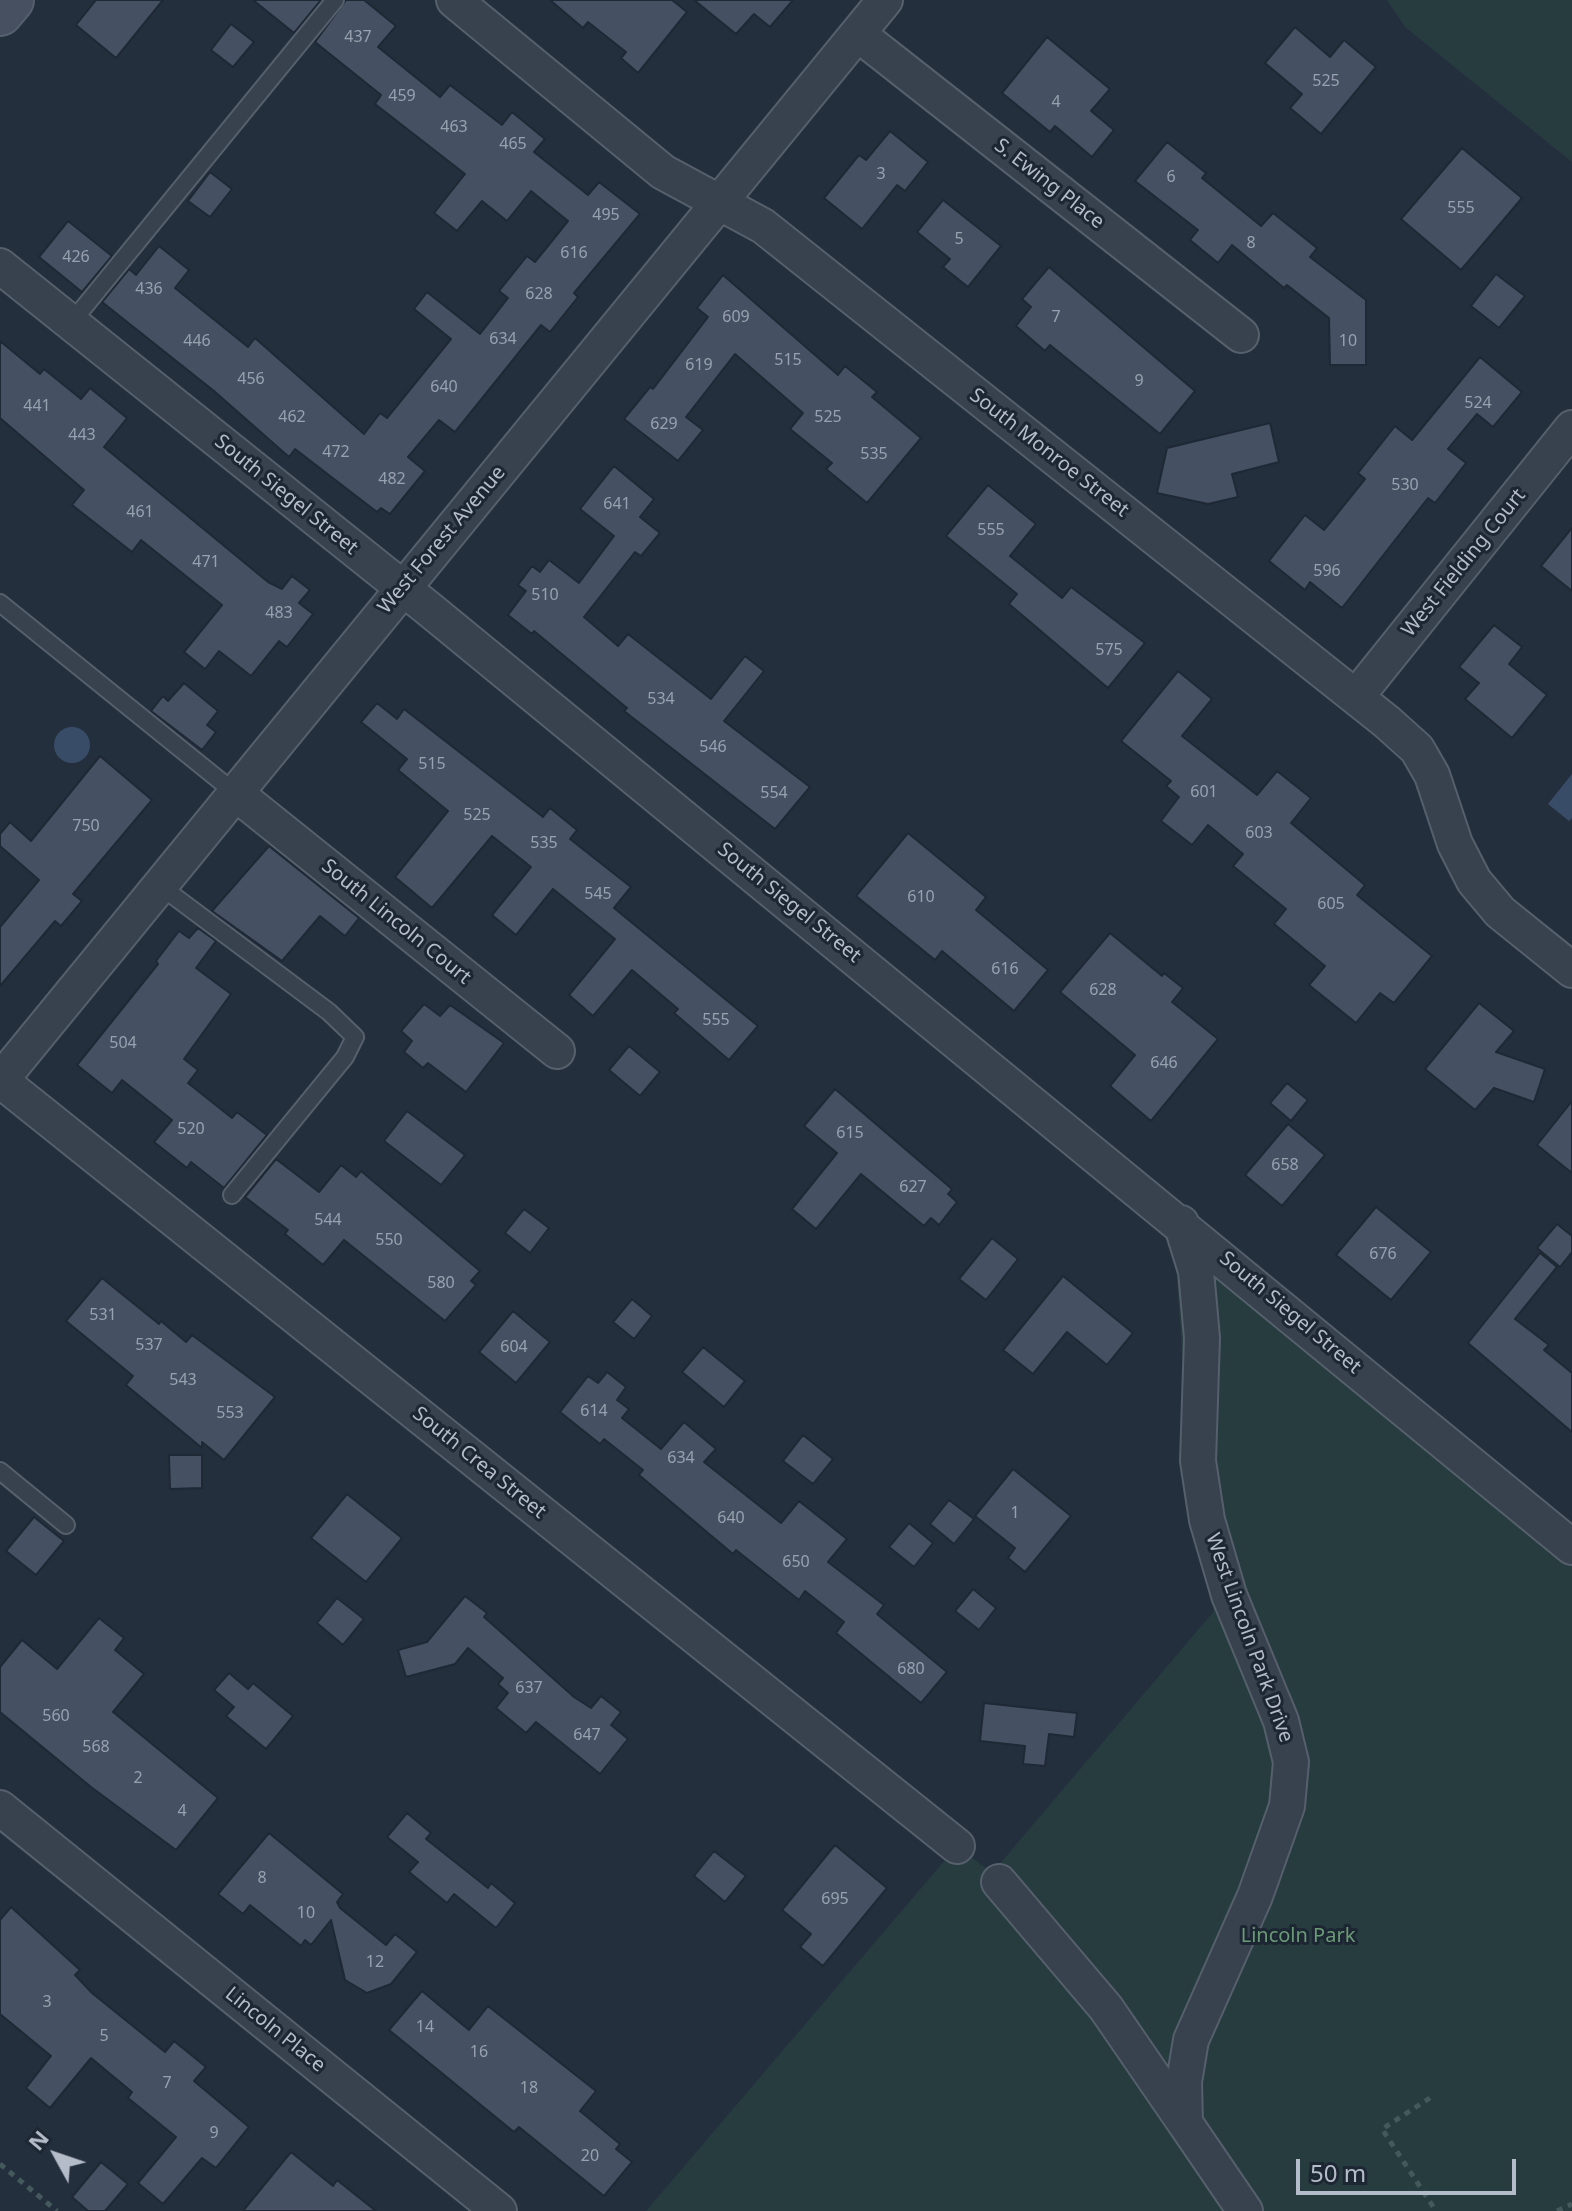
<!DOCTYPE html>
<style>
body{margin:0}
#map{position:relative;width:1572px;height:2211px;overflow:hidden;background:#242f3e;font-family:"Noto Sans",sans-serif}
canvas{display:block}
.north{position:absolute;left:16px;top:2115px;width:80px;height:80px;-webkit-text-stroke:6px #1d2633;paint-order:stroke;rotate:310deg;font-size:22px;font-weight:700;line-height:32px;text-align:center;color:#b4bcc9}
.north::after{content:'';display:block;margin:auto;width:28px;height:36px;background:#b4bcc9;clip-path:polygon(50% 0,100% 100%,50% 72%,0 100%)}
.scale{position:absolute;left:1296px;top:2159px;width:220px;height:36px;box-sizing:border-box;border:4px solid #b4bcc9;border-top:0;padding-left:10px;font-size:24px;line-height:28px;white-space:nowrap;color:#b4bcc9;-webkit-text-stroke:6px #1d2633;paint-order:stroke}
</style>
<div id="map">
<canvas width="1572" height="2211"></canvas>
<div class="north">N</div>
<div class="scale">50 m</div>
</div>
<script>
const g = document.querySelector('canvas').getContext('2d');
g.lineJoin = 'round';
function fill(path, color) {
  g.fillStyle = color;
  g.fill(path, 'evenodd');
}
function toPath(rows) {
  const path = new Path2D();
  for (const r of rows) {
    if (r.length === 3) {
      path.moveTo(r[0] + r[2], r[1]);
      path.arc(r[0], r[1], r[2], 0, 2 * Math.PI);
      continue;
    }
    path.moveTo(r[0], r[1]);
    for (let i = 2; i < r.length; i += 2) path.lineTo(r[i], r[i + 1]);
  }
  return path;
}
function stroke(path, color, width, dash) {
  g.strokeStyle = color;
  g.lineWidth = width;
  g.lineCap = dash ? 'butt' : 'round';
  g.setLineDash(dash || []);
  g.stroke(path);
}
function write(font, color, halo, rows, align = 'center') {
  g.font = font + ' "Noto Sans",sans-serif';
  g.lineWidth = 6;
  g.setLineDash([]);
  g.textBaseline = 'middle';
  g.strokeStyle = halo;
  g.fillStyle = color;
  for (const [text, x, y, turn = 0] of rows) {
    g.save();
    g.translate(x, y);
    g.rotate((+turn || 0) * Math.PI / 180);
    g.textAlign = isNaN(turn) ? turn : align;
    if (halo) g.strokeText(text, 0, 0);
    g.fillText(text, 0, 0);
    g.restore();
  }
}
const green = toPath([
 [1387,0,1572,0,1572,162,1405,27],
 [1170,1237,1572,1565,1572,2211,646,2211,957,1846,992,1873,1214,1611,1194,1543,1177,1277]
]);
const water = toPath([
 [72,745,18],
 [1572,774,1572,818,1569,821,1548,804]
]);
const building = toPath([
 [96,0,163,0,116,58,76,25,96,0],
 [253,0,321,0,294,33,253,0],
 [346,0,364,0,396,26,378,47,440,97,450,85,502,125,512,112,545,139,534,152,588,195,599,182,640,214,574,293,578,297,550,332,541,325,455,432,439,420,408,457,425,471,390,514,381,508,377,512,295,449,289,457,214,391,102,302,129,269,136,275,159,246,189,270,175,288,248,347,255,338,364,434,380,413,387,418,451,339,414,309,427,292,480,334,508,298,499,291,527,256,535,262,568,221,531,191,507,221,482,201,457,231,434,213,465,174,375,104,381,95,315,42,346,0],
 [550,0,672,0,687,12,638,73,621,58,626,52,588,22,583,28,550,0],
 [694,0,793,0,770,27,754,14,736,34,694,0],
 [231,24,254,42,233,67,211,50,231,24],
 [1295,27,1330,57,1344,40,1376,67,1321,134,1290,108,1302,94,1265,63,1295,27],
 [1047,37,1110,89,1091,111,1114,130,1092,157,1055,126,1050,132,1002,93,1047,37],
 [890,131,928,162,905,191,897,185,862,229,824,198,859,155,866,160,890,131],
 [1167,142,1206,173,1202,178,1261,226,1273,213,1317,248,1310,257,1366,300,1366,365,1330,365,1329,318,1287,285,1284,288,1232,245,1218,263,1190,240,1198,230,1135,181,1167,142],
 [1462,148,1522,198,1461,270,1401,219,1462,148],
 [210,172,232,189,210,217,188,201,210,172],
 [943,200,1001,246,968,287,943,267,950,259,917,232,943,200],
 [68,221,112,256,82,292,39,257,68,221],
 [1049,267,1195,391,1160,434,1050,345,1045,351,1016,326,1031,307,1022,299,1049,267],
 [1496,274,1525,296,1499,328,1471,306,1496,274],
 [723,275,838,375,845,366,877,392,872,397,921,438,867,503,826,469,832,463,790,429,803,413,735,354,686,417,703,430,678,461,624,419,650,387,653,389,708,317,697,308,723,275],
 [0,341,40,374,44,369,81,399,90,388,127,418,104,447,268,582,282,589,292,576,310,590,299,603,313,614,287,647,279,641,251,676,219,651,205,669,184,652,222,605,141,540,132,552,72,505,84,490,0,418,0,341],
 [1480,357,1522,392,1493,427,1477,414,1448,449,1466,463,1435,503,1428,498,1342,608,1310,582,1305,590,1269,561,1305,515,1324,530,1365,479,1358,473,1395,426,1412,440,1480,357],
 [1270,423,1279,462,1232,474,1238,497,1208,504,1157,493,1167,448,1270,423],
 [614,466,654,499,640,517,660,533,641,556,635,552,584,617,618,646,628,634,711,699,745,656,764,671,724,721,810,787,775,829,624,711,627,708,534,631,532,634,508,615,526,591,518,585,532,566,540,572,549,560,579,583,614,536,580,509,614,466],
 [988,485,1036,524,1010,556,1062,598,1071,587,1145,643,1108,688,1009,604,1017,594,946,536,988,485],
 [1572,528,1572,591,1541,566,1572,528],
 [1494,625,1522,647,1509,664,1547,695,1512,738,1465,699,1479,683,1459,667,1494,625],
 [1178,671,1212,699,1182,736,1257,795,1277,771,1311,798,1291,823,1365,885,1357,895,1432,956,1394,1003,1380,993,1356,1023,1309,985,1325,966,1274,924,1286,909,1233,866,1243,854,1208,825,1192,845,1161,821,1179,797,1166,786,1171,781,1121,741,1178,671],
 [184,683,218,711,207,725,216,732,202,750,151,711,163,696,168,701,184,683],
 [377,703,397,719,404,709,543,817,550,808,577,830,570,839,631,887,614,908,758,1026,729,1060,674,1013,678,1009,632,970,593,1016,569,995,615,939,553,889,516,935,492,915,531,867,492,836,432,908,395,877,448,811,398,770,407,759,361,722,377,703],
 [100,756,152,800,73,894,82,901,61,926,55,921,0,986,0,927,39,880,0,846,0,834,10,822,31,841,100,756],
 [908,833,986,897,976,910,1048,970,1014,1011,942,951,935,960,856,896,908,833],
 [269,846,359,918,345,936,320,916,282,961,212,911,269,846],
 [198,928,216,941,196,968,231,994,184,1059,198,1070,188,1083,232,1118,237,1112,267,1135,224,1188,191,1162,187,1168,154,1142,172,1120,122,1080,112,1093,77,1065,158,964,156,961,179,931,189,938,198,928],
 [1110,933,1162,976,1164,973,1183,988,1172,1002,1218,1039,1151,1121,1110,1086,1135,1055,1060,992,1110,933],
 [1479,1003,1514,1031,1496,1052,1545,1069,1534,1102,1494,1088,1475,1110,1425,1069,1479,1003],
 [424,1004,440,1016,450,1005,504,1043,466,1092,428,1063,423,1068,404,1052,412,1041,401,1031,424,1004],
 [629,1046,660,1072,640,1096,609,1070,629,1046],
 [1287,1083,1308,1100,1291,1121,1270,1103,1287,1083],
 [835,1089,952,1189,948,1194,957,1202,939,1225,931,1218,924,1226,861,1174,816,1229,792,1209,837,1153,804,1126,835,1089],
 [1572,1101,1572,1173,1537,1145,1572,1101],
 [407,1111,465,1155,441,1185,384,1141,407,1111],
 [1288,1124,1325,1155,1282,1206,1245,1175,1288,1124],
 [276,1159,319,1192,341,1165,356,1177,361,1171,480,1271,471,1281,476,1285,445,1321,344,1240,323,1265,285,1234,288,1230,245,1197,276,1159],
 [1376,1207,1431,1252,1391,1300,1336,1255,1376,1207],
 [524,1209,549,1228,530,1253,505,1233,524,1209],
 [1557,1224,1572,1236,1572,1252,1560,1267,1537,1248,1557,1224],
 [992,1238,1018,1259,986,1300,959,1279,992,1238],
 [1540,1253,1557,1267,1515,1319,1549,1345,1544,1350,1572,1373,1572,1432,1468,1343,1540,1253],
 [1063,1276,1133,1333,1107,1365,1067,1332,1033,1374,1003,1350,1063,1276],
 [102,1278,159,1324,161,1321,186,1342,192,1335,275,1397,224,1460,202,1442,202,1448,126,1385,133,1376,66,1321,102,1278],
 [632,1299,652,1316,634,1339,613,1322,632,1299],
 [513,1311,550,1342,516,1383,479,1352,513,1311],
 [703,1347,745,1381,724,1407,682,1372,703,1347],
 [607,1372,626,1387,617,1400,629,1409,622,1418,661,1449,684,1422,716,1449,704,1462,781,1523,799,1501,847,1539,828,1562,884,1605,877,1614,947,1672,921,1703,836,1633,844,1622,805,1591,799,1600,736,1550,733,1554,639,1475,643,1470,604,1439,600,1444,560,1412,588,1376,598,1383,607,1372],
 [803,1435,833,1459,813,1484,783,1461,803,1435],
 [169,1455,202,1455,202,1488,170,1489,169,1455],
 [1013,1469,1071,1516,1025,1572,1008,1558,1015,1548,975,1516,1013,1469],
 [347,1494,402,1538,366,1582,311,1538,347,1494],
 [949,1500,974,1519,954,1544,930,1524,949,1500],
 [34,1517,64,1541,36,1575,6,1551,34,1517],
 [909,1523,933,1543,914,1567,889,1547,909,1523],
 [973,1589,996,1608,979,1630,955,1611,973,1589],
 [465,1596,487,1613,484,1617,574,1697,591,1708,601,1696,621,1712,611,1725,628,1739,600,1774,536,1722,526,1733,496,1708,508,1693,498,1684,503,1678,468,1648,455,1664,406,1677,398,1650,427,1642,465,1596],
 [337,1598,364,1619,343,1645,317,1623,337,1598],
 [99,1618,124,1638,115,1650,144,1674,113,1712,218,1798,176,1850,91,1787,0,1712,0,1667,22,1640,57,1669,99,1618],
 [229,1673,248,1689,253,1683,293,1716,266,1749,226,1716,234,1707,214,1690,229,1673],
 [984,1703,1077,1713,1074,1737,1049,1734,1045,1766,1023,1764,1025,1746,980,1741,984,1703],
 [407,1813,431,1833,426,1839,488,1888,491,1883,515,1903,496,1928,454,1894,447,1903,409,1872,418,1862,387,1837,407,1813],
 [269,1833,343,1894,337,1902,340,1908,386,1945,395,1934,417,1952,391,1984,367,1993,345,1980,331,1920,311,1945,305,1940,301,1946,250,1905,243,1914,218,1894,269,1833],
 [835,1845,887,1888,823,1966,800,1947,811,1934,782,1910,835,1845],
 [714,1851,746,1876,725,1902,694,1876,714,1851],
 [11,1907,80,1970,75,1975,92,1993,165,2052,174,2041,206,2067,194,2081,249,2127,216,2168,202,2158,163,2204,138,2183,176,2137,128,2098,132,2092,91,2058,50,2108,26,2088,51,2056,0,2014,0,1920,11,1907],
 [422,1991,469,2030,488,2006,596,2091,580,2111,620,2144,616,2149,632,2162,604,2196,519,2127,514,2132,389,2030,422,1991],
 [291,2152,333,2186,337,2180,376,2211,243,2211,291,2152],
 [101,2162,128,2184,105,2211,88,2211,72,2197,101,2162]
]);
const path = toPath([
 [1430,2098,1382,2129,1436,2211],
 [0,2164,57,2211],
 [1557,2211,1572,2204]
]);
const lane = toPath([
 [71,323,335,0],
 [0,603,234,792],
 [159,885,329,1012,355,1037,345,1057,232,1195],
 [0,1471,66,1525]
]);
const street = toPath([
 [454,0,663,172,763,226,1387,722,1417,749,1432,775,1455,844,1474,881,1500,912,1572,970],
 [858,34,1241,335],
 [0,266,429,609,1572,1547],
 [1356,697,1572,428],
 [234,792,557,1051],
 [0,1080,957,1846],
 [0,1081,885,0],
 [1181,1223,1196,1271,1202,1338,1198,1461,1207,1520,1229,1595,1281,1721,1291,1762,1287,1806,1255,1896,1191,2040,1184,2082,1185,2123,1245,2211],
 [0,1808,499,2211],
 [999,1882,1106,2008,1185,2123]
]);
const secondary = toPath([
 [0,13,11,0]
]);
const numberNames = [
 ["437",358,37],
 ["525",1326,81],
 ["459",402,96],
 ["4",1056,102],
 ["463",454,127],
 ["465",513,144],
 ["3",881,174],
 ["6",1171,177],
 ["555",1461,208],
 ["495",606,215],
 ["5",959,239],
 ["8",1251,243],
 ["616",574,253],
 ["426",76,257],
 ["436",149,289],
 ["628",539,294],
 ["609",736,317],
 ["7",1056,317],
 ["634",503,339],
 ["446",197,341],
 ["10",1348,341],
 ["515",788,360],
 ["619",699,365],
 ["456",251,379],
 ["9",1139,381],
 ["640",444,387],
 ["524",1478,403],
 ["441",37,406],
 ["462",292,417],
 ["525",828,417],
 ["629",664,424],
 ["443",82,435],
 ["472",336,452],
 ["535",874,454],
 ["482",392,479],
 ["530",1405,485],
 ["641",617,504],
 ["461",140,512],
 ["555",991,530],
 ["471",206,562],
 ["596",1327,571],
 ["510",545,595],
 ["483",279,613],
 ["575",1109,650],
 ["534",661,699],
 ["546",713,747],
 ["515",432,764],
 ["601",1204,792],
 ["554",774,793],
 ["525",477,815],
 ["750",86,826],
 ["603",1259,833],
 ["535",544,843],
 ["545",598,894],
 ["610",921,897],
 ["605",1331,904],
 ["616",1005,969],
 ["628",1103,990],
 ["555",716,1020],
 ["504",123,1043],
 ["646",1164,1063],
 ["520",191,1129],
 ["615",850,1133],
 ["658",1285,1165],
 ["627",913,1187],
 ["544",328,1220],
 ["550",389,1240],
 ["676",1383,1254],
 ["580",441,1283],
 ["531",103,1315],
 ["537",149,1345],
 ["604",514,1347],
 ["543",183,1380],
 ["614",594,1411],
 ["553",230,1413],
 ["634",681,1458],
 ["1",1015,1513],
 ["640",731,1518],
 ["650",796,1562],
 ["680",911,1669],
 ["637",529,1688],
 ["560",56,1716],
 ["647",587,1735],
 ["568",96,1747],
 ["2",138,1778],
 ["4",182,1811],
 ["8",262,1878],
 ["695",835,1899],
 ["10",306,1913],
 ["12",375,1962],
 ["3",47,2002],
 ["14",425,2027],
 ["5",104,2036],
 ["16",479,2052],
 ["7",167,2083],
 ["18",529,2088],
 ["9",214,2133],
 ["20",590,2156]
];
const streetNames = [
 ["S. Ewing Place",1049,184,38],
 ["South Monroe Street",1049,453,38],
 ["South Siegel Street",286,495,39],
 ["West Forest Avenue",442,540,-50],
 ["West Fielding Court",1464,563,-51],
 ["South Siegel Street",789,903,39],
 ["South Lincoln Court",396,922,39],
 ["South Siegel Street",1290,1313,40],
 ["South Crea Street",479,1463,39],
 ["West Lincoln Park Drive",1249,1638,70],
 ["Lincoln Place",275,2030,39]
];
const parkNames = [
 ["Lincoln Park",1298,1936]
];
fill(green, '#263c3f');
fill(water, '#394c67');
fill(building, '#455162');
stroke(building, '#1f2835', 2);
stroke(lane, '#565f6c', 20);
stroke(street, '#565f6c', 38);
stroke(secondary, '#565f6c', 48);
stroke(path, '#44595c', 5, [6, 6]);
stroke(lane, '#38414e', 16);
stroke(street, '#38414e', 34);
stroke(secondary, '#465061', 44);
write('16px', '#98a1af', null, numberNames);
write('20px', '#b4bcc9', '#1d2633', streetNames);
write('20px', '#6b9a76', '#1d2633', parkNames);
</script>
